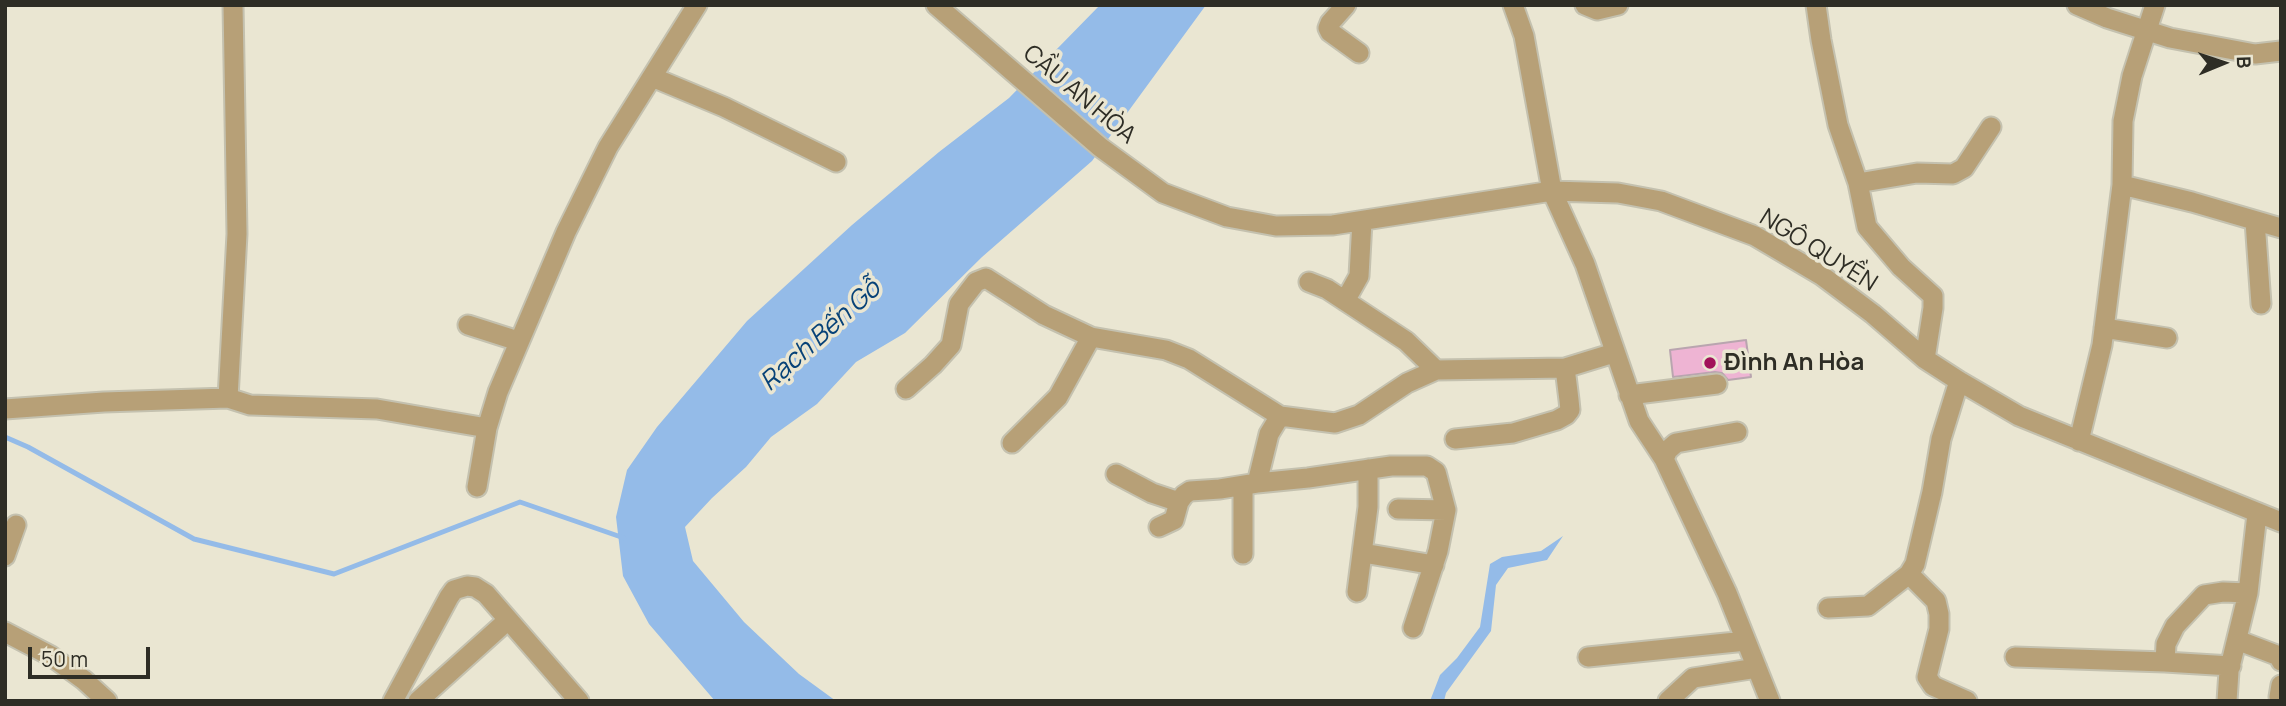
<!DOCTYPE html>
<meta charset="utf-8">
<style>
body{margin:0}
#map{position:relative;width:2286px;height:706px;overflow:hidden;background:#eae6d2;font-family:Manrope,sans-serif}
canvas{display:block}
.frame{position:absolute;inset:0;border:7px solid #2e2d25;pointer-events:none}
.north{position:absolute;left:2188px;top:28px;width:70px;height:70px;-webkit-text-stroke:5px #eae6d2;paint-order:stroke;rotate:88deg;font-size:19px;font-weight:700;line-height:28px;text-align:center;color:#2e2d25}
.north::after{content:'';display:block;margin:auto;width:24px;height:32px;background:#2e2d25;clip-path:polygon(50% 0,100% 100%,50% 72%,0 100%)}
.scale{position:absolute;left:28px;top:647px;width:122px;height:32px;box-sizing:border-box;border:4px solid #2e2d25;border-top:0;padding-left:9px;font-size:21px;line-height:24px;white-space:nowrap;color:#2e2d25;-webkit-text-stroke:5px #eae6d2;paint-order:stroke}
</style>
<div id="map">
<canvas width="2286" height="706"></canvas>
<div class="frame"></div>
<div class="north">B</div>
<div class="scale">50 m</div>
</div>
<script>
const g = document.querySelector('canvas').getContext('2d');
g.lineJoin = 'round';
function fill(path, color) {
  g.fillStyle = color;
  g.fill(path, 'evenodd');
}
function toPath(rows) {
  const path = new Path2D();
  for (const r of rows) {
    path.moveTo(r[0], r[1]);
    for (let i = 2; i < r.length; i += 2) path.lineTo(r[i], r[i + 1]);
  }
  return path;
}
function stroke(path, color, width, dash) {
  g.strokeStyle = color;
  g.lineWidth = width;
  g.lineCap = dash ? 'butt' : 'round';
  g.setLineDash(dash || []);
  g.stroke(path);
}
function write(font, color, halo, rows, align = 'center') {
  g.font = font + ' Manrope,sans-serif';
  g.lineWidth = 7;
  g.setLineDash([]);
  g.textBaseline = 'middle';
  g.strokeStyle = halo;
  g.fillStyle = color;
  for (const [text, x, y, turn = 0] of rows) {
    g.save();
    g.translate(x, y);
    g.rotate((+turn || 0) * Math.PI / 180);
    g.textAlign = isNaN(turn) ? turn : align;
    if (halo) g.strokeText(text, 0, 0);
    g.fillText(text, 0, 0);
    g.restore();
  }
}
const water = toPath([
 [1100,5,1206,5,1092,161,982,257,905,333,856,362,817,404,771,437,746,467,712,498,685,527,693,561,744,622,799,674,836,701,715,701,649,624,623,576,616,517,627,470,657,427,747,321,852,225,939,152,1009,98],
 [1563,536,1547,560,1508,568,1496,585,1491,631,1446,693,1444,701,1430,701,1440,675,1457,658,1480,627,1490,564,1502,557,1541,551]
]);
const stream = toPath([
 [5,437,28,447,194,539,334,574,520,502,624,538]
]);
const building = toPath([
 [1746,340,1751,377,1728,380,1722,373,1715,372,1673,377,1670,350,1746,340]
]);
const minor = toPath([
 [936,5,1100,147,1163,193,1227,217,1276,226,1333,225,1552,191,1618,193,1661,201,1755,236,1821,275,1873,314,1925,359,1959,381,2019,416,2281,522],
 [1346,5,1330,23,1328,28,1330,32,1359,53],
 [1513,5,1524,36,1552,191,1585,264,1639,421,1664,459,1727,593,1770,701],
 [1585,5,1597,10,1618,5],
 [1816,5,1821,40,1838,125,1858,183,1867,227,1901,267,1933,296,1933,308,1925,359],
 [2077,5,2107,18,2170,38,2255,54,2281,51],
 [652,77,724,107,836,162],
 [1858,183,1917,173,1953,174,1964,168,1991,127],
 [2122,185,2192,202,2281,228],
 [2255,221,2261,304],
 [1309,282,1327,289,1406,341,1436,370],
 [1345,301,1359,276,1362,221],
 [468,325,518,341],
 [2104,328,2167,338],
 [906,389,933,365,951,345,959,304,976,282,986,278,1044,315,1091,337,1166,350,1189,359,1280,416,1335,423,1359,415,1407,383,1436,370,1565,368,1614,353],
 [1629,395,1717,384],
 [228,398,237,234,233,5],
 [5,409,104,402,228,398,250,405,377,409,487,428],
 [1280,416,1269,434,1257,483,1308,478,1391,466,1427,466,1436,472,1446,510,1438,551,1413,628],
 [1455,439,1513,433,1557,420,1566,415,1570,410,1569,400,1565,368],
 [2079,441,2102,345,2122,185,2123,121,2132,76,2155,5],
 [1012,443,1058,397,1091,337],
 [1664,459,1668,450,1676,443,1737,432],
 [1116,474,1152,493,1179,502],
 [477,487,487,428,498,392,566,232,608,147,697,5],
 [1398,509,1446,510],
 [1159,527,1174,520,1179,502,1184,495,1190,491,1220,489,1257,483],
 [1363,553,1434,565],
 [1243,554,1243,486],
 [5,556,16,525],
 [1909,574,1936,601,1939,614,1939,629,1927,677,1933,686,1967,701],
 [1357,592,1368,507,1368,469],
 [1828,608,1868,606,1909,574,1915,564,1932,492,1941,439,1959,381],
 [5,632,51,656,84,680,107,701],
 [2237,640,2279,656,2281,661],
 [1588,657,1746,641],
 [2015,657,2165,662,2166,644,2175,626,2204,595,2223,592,2248,593],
 [2165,662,2231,666],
 [2279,697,2281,685],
 [393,701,449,597,454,590,467,586,475,587,486,594,579,701],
 [418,701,508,620],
 [1668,701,1693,678,1757,668],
 [2227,701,2229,671,2248,593,2257,514]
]);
const markers = [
 [1710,363,7,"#a1125a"]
];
const streetNames = [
 ["CẦU AN HÒA",1079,95,40],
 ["NGÔ QUYỀN",1818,251,32]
];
const poiNames = [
 ["Đình An Hòa",1724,363]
];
const waterNames = [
 ["Rạch Bến Gỗ",821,336,-42]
];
fill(water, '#94bbe8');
stroke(stream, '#94bbe8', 5);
fill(building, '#eeb4d3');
stroke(building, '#b9a5af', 2);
stroke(minor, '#c4c1af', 23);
stroke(minor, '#b7a077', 19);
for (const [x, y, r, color] of markers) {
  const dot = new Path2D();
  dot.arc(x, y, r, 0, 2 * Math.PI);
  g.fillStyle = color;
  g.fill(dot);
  stroke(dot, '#eae6d2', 2.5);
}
write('24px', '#2e2d25', '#eae6d2', streetNames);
write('bold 24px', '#2e2d25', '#eae6d2', poiNames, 'left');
write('italic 26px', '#074278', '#eae6d2', waterNames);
</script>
